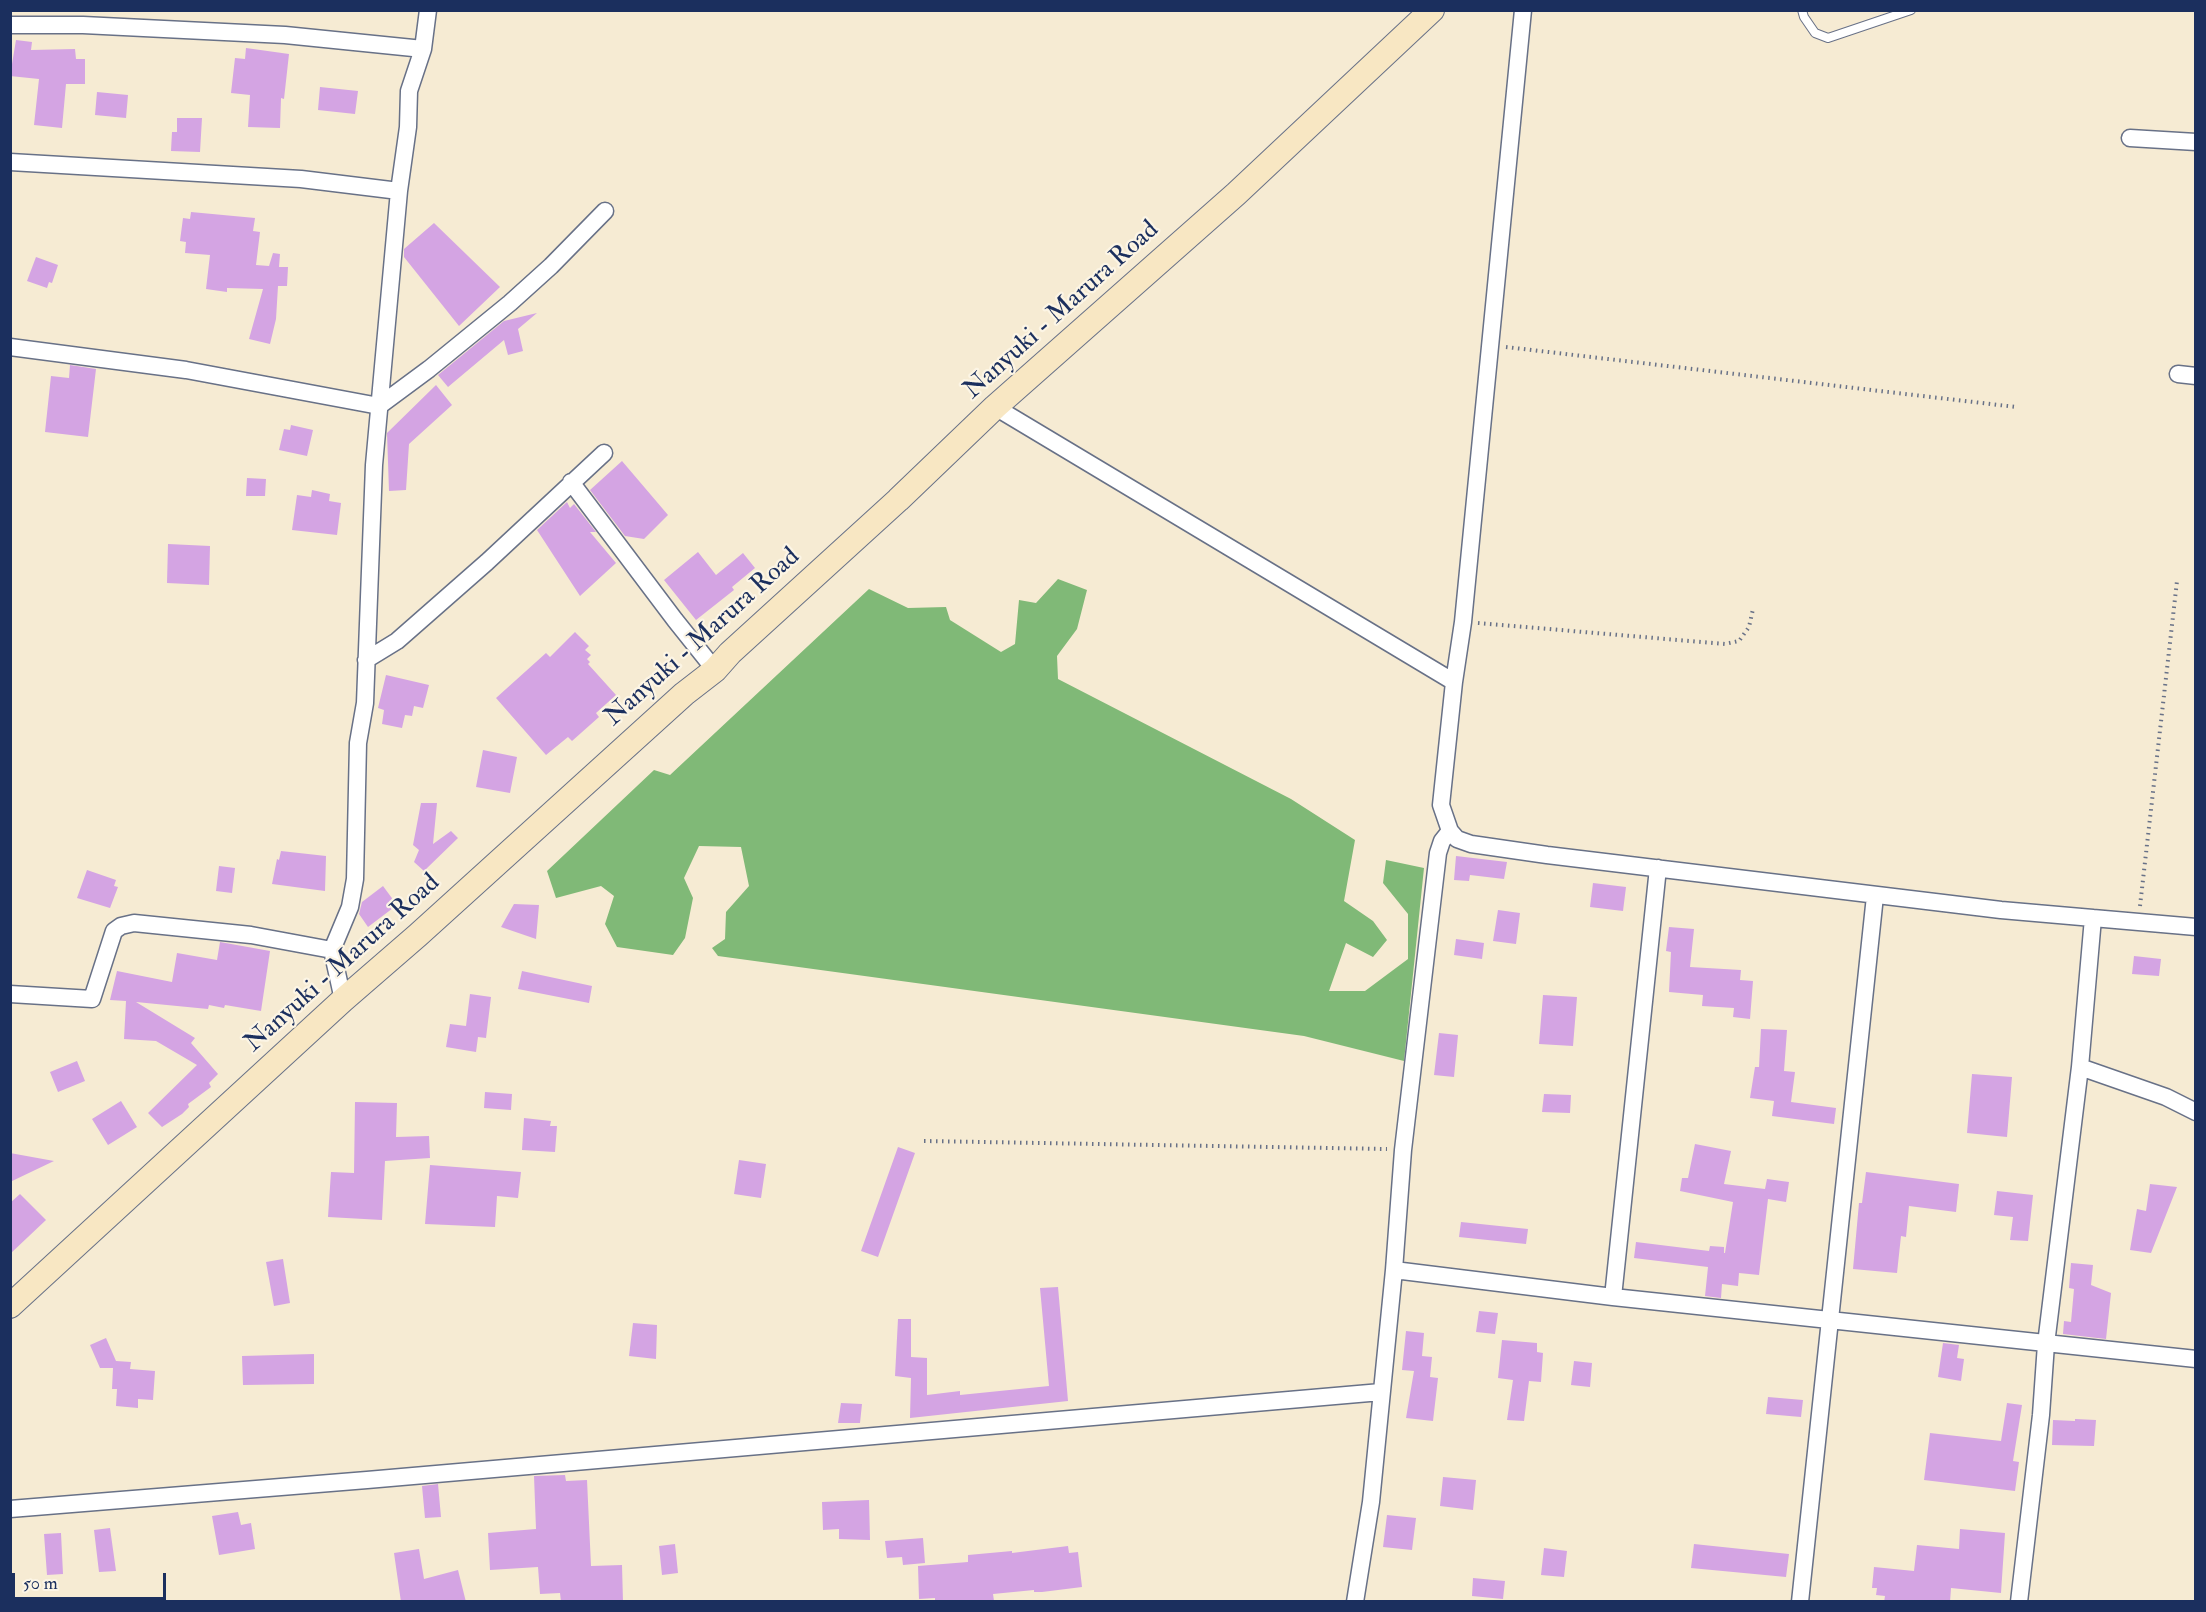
<!DOCTYPE html>
<style>
body{margin:0}
#map{position:relative;width:2206px;height:1612px;overflow:hidden;background:#f6ebd3;font-family:"IM FELL Double Pica",serif}
canvas{display:block}
.frame{position:absolute;inset:0;border:12px solid #1b2f5e;pointer-events:none}
.scale{position:absolute;left:12px;top:1573px;width:154px;height:27px;box-sizing:border-box;border:3px solid #1b2f5e;border-top:0;padding-left:8px;font-size:18px;line-height:21px;white-space:nowrap;color:#1b2f5e;-webkit-text-stroke:4px #fcf5e5;paint-order:stroke}
</style>
<div id="map">
<canvas width="2206" height="1612"></canvas>
<div class="frame"></div>
<div class="scale">50 m</div>
</div>
<script>
const g = document.querySelector('canvas').getContext('2d');
g.lineJoin = 'round';
function fill(path, color) {
  g.fillStyle = color;
  g.fill(path, 'evenodd');
}
function toPath(rows) {
  const path = new Path2D();
  for (const r of rows) {
    path.moveTo(r[0], r[1]);
    for (let i = 2; i < r.length; i += 2) path.lineTo(r[i], r[i + 1]);
  }
  return path;
}
function stroke(path, color, width, dash) {
  g.strokeStyle = color;
  g.lineWidth = width;
  g.lineCap = dash ? 'butt' : 'round';
  g.setLineDash(dash || []);
  g.stroke(path);
}
function write(font, color, halo, rows, align = 'center') {
  g.font = font + ' "IM FELL Double Pica",serif';
  g.lineWidth = 4.5;
  g.setLineDash([]);
  g.textBaseline = 'middle';
  g.strokeStyle = halo;
  g.fillStyle = color;
  for (const [text, x, y, turn = 0] of rows) {
    g.save();
    g.translate(x, y);
    g.rotate((+turn || 0) * Math.PI / 180);
    g.textAlign = isNaN(turn) ? turn : align;
    if (halo) g.strokeText(text, 0, 0);
    g.fillText(text, 0, 0);
    g.restore();
  }
}
const forest = toPath([
 [1058,579,1087,590,1077,629,1057,656,1058,679,1291,799,1355,840,1344,901,1373,921,1387,940,1373,957,1346,943,1329,991,1365,991,1408,959,1408,914,1383,883,1386,860,1424,868,1404,1061,1304,1036,718,956,712,948,725,939,726,912,749,886,741,847,699,846,684,878,693,898,685,938,673,955,617,947,605,924,614,896,601,886,556,898,547,871,654,770,670,775,869,589,908,608,946,607,950,620,1001,652,1015,644,1019,600,1036,603]
]);
const building = toPath([
 [16,40,32,42,31,50,75,49,76,59,85,59,85,84,66,84,62,128,34,125,39,79,10,76],
 [246,48,289,54,284,99,281,98,280,128,248,127,250,95,231,93,235,58,245,59],
 [320,87,358,91,355,114,318,110],
 [97,92,128,95,126,118,95,115],
 [177,118,202,118,200,152,171,151,172,132,177,132],
 [191,212,255,218,253,231,260,232,256,265,269,266,273,253,280,254,279,267,288,267,287,286,278,286,276,319,270,344,249,339,263,289,227,288,227,292,206,289,210,255,185,253,186,242,180,241,183,218,190,219],
 [434,223,500,287,459,326,404,257,404,249],
 [36,257,58,265,52,283,49,282,47,288,27,281],
 [537,313,518,329,523,351,508,355,504,340,448,387,438,375,504,321],
 [70,365,96,369,88,437,45,432,51,376,69,378],
 [436,385,452,405,409,444,406,490,389,491,387,433],
 [291,425,313,430,307,456,279,450,284,429,290,430],
 [622,461,668,515,644,539,625,536,590,490],
 [247,478,266,479,265,496,246,496],
 [312,490,330,494,329,501,341,503,337,535,292,530,297,495,311,497],
 [567,502,570,508,574,504,596,532,590,532,616,563,580,596,537,530],
 [168,544,210,546,209,585,167,583],
 [698,552,716,575,743,553,755,568,732,587,734,590,696,620,664,580],
 [575,632,589,646,585,650,591,655,587,659,590,662,588,664,616,695,596,713,599,717,572,741,568,737,546,755,496,698,546,653,550,657],
 [386,675,429,685,423,708,414,706,412,716,405,715,402,728,382,724,384,710,378,708],
 [483,750,517,757,510,793,476,787],
 [421,803,437,803,433,844,451,831,458,838,424,871,414,862,419,850,413,845],
 [281,851,326,856,325,891,272,884,277,859,279,860],
 [1456,856,1507,862,1504,879,1470,875,1469,881,1454,880],
 [219,866,235,868,232,893,216,891],
 [87,870,116,880,114,886,118,887,110,908,77,898],
 [1593,883,1626,887,1623,911,1590,907],
 [383,886,397,905,368,927,359,914,362,902],
 [514,904,539,905,536,939,501,927],
 [1498,910,1520,913,1516,944,1493,941],
 [1669,927,1694,929,1690,967,1741,970,1740,980,1753,981,1750,1019,1733,1017,1734,1008,1702,1006,1703,995,1669,992,1671,952,1666,951],
 [1456,939,1484,943,1482,959,1454,955],
 [220,942,270,951,261,1011,225,1005,224,1008,209,1005,208,1009,136,1002,195,1038,191,1043,218,1074,209,1083,211,1087,188,1104,189,1107,182,1114,162,1127,148,1113,197,1065,156,1041,124,1039,126,1001,110,1000,117,971,172,982,177,953,217,960],
 [2134,956,2161,959,2159,976,2132,974],
 [522,971,592,986,589,1003,518,989],
 [470,994,491,997,486,1038,478,1037,476,1052,446,1047,450,1024,466,1026],
 [1543,995,1577,997,1573,1046,1539,1044],
 [1761,1029,1787,1030,1784,1071,1795,1072,1791,1102,1836,1108,1834,1124,1772,1116,1774,1101,1750,1098,1755,1067,1759,1067],
 [1439,1033,1458,1035,1454,1077,1434,1075],
 [77,1061,85,1081,58,1092,50,1072],
 [1972,1074,2012,1077,2007,1137,1967,1133],
 [485,1092,512,1094,511,1110,484,1108],
 [1544,1094,1571,1095,1570,1113,1542,1112],
 [121,1101,137,1127,108,1145,92,1119],
 [355,1102,397,1103,396,1137,429,1136,430,1158,385,1161,382,1220,328,1217,331,1172,354,1173],
 [524,1118,551,1121,550,1126,557,1126,555,1152,522,1150],
 [1695,1144,1731,1151,1724,1184,1765,1189,1767,1179,1789,1182,1786,1202,1768,1199,1759,1275,1739,1273,1738,1286,1722,1284,1721,1298,1705,1296,1708,1267,1634,1258,1636,1242,1709,1251,1710,1246,1724,1247,1724,1253,1725,1253,1733,1202,1680,1191,1682,1178,1688,1178],
 [898,1147,915,1153,878,1257,861,1251],
 [10,1153,54,1161,10,1182],
 [739,1160,766,1164,761,1198,734,1194],
 [430,1165,521,1172,518,1198,497,1196,495,1227,425,1224],
 [1866,1172,1959,1184,1956,1212,1909,1206,1906,1237,1901,1236,1897,1273,1853,1269,1859,1203,1862,1203],
 [2150,1184,2177,1187,2151,1253,2130,1250,2137,1209,2146,1211],
 [1997,1191,2033,1195,2028,1241,2010,1240,2013,1217,1994,1215],
 [20,1194,46,1220,10,1254,10,1203],
 [1461,1222,1528,1229,1526,1244,1459,1237],
 [283,1259,290,1303,274,1306,266,1262],
 [2071,1263,2093,1265,2091,1285,2111,1293,2106,1339,2063,1334,2064,1321,2071,1322,2074,1289,2069,1288],
 [1058,1287,1068,1401,910,1418,911,1378,895,1376,898,1319,911,1319,911,1357,927,1358,927,1395,960,1391,960,1395,1049,1386,1040,1288],
 [1479,1311,1498,1313,1495,1334,1476,1332],
 [633,1323,657,1325,656,1359,629,1356],
 [1406,1331,1424,1333,1422,1356,1432,1357,1430,1377,1438,1378,1433,1421,1406,1418,1414,1371,1402,1370],
 [106,1338,116,1361,131,1362,130,1369,155,1371,153,1400,138,1399,138,1408,116,1406,117,1389,112,1389,113,1368,100,1368,90,1345],
 [1502,1340,1537,1343,1537,1352,1543,1353,1541,1382,1529,1381,1524,1421,1507,1420,1513,1380,1498,1378],
 [1943,1343,1959,1345,1957,1358,1964,1359,1961,1381,1938,1377],
 [314,1354,314,1384,243,1385,242,1356],
 [1574,1361,1592,1363,1590,1387,1571,1385],
 [1768,1397,1803,1400,1801,1417,1766,1414],
 [841,1403,862,1404,860,1423,838,1423],
 [2007,1403,2022,1405,2013,1461,2019,1462,2015,1491,1924,1480,1930,1433,2001,1441],
 [2075,1419,2096,1420,2094,1446,2052,1445,2053,1420,2075,1421],
 [565,1475,566,1481,587,1480,591,1566,622,1565,623,1602,561,1602,560,1593,540,1594,538,1567,490,1570,488,1533,536,1529,534,1476],
 [1443,1477,1476,1480,1473,1510,1440,1506],
 [438,1484,441,1517,425,1518,422,1486],
 [869,1500,870,1540,839,1539,839,1529,823,1530,822,1502],
 [238,1512,241,1525,251,1523,255,1549,219,1555,212,1516],
 [1387,1515,1416,1518,1412,1550,1383,1547],
 [110,1528,116,1571,99,1572,94,1530],
 [1960,1529,2005,1533,2001,1593,1951,1588,1950,1602,1884,1602,1885,1596,1876,1595,1877,1588,1872,1588,1874,1567,1914,1571,1917,1545,1959,1549],
 [61,1533,63,1574,47,1575,44,1534],
 [923,1538,925,1563,903,1565,902,1557,887,1558,885,1541],
 [675,1544,678,1573,662,1575,659,1546],
 [1694,1544,1789,1554,1786,1577,1691,1568],
 [1068,1546,1069,1553,1078,1552,1082,1587,1042,1592,1034,1592,1034,1590,993,1594,994,1601,935,1602,935,1598,919,1599,918,1566,968,1562,968,1555,1012,1551,1012,1553],
 [1544,1548,1567,1551,1564,1577,1541,1575],
 [419,1549,424,1579,458,1570,466,1602,401,1602,394,1553],
 [1473,1578,1505,1581,1503,1599,1472,1596]
]);
const path = toPath([
 [1506,347,2016,407],
 [1478,623,1725,644,1739,641,1749,627,1753,609],
 [2140,906,2177,581],
 [924,1141,1387,1149]
]);
const lane = toPath([
 [1802,10,1804,17,1815,33,1828,38,1911,10]
]);
const street = toPath([
 [1523,10,1463,622,1454,682,1441,805,1450,831,1457,839,1471,844,1547,855,2001,910,2196,927],
 [10,25,83,25,285,35,423,49],
 [2130,138,2196,142],
 [10,162,301,179,399,191],
 [10,347,186,370,379,406,429,369,510,303,551,266,605,211],
 [2178,374,2196,376],
 [995,407,1454,682],
 [571,482,675,620,715,670],
 [366,660,397,641,487,562,604,453],
 [10,994,92,999,114,931,121,926,134,923,251,935,332,950],
 [343,1000,332,950,350,907,355,879,358,743,365,703,374,465,399,191,408,127,409,91,423,49,428,10],
 [2080,1067,2166,1097,2196,1112],
 [1394,1270,1613,1297,2196,1359],
 [1613,1297,1658,868],
 [10,1509,367,1480,1381,1392],
 [1355,1602,1371,1502,1394,1270,1403,1150,1438,853,1442,841,1450,831],
 [1800,1602,1875,896],
 [2019,1602,2041,1415,2046,1344,2080,1067,2093,918]
]);
const secondary = toPath([
 [10,1306,343,1000,418,935,684,694,715,670,730,653,898,500,995,407,1236,194,1432,10]
]);
const streetNames = [
 ["Nanyuki - Marura Road",1062,311,-42],
 ["Nanyuki - Marura Road",703,638,-42],
 ["Nanyuki - Marura Road",343,964,-42]
];
fill(forest, '#80b977');
fill(building, '#d4a4e3');
stroke(lane, '#687187', 10);
stroke(street, '#687187', 19);
stroke(secondary, '#687187', 26);
stroke(path, '#687187', 4, [1.5, 4.5]);
stroke(lane, '#fff', 8);
stroke(street, '#fff', 16);
stroke(secondary, '#f8e7c3', 24);
write('26px', '#1b2f5e', '#fcf5e5', streetNames);
</script>
